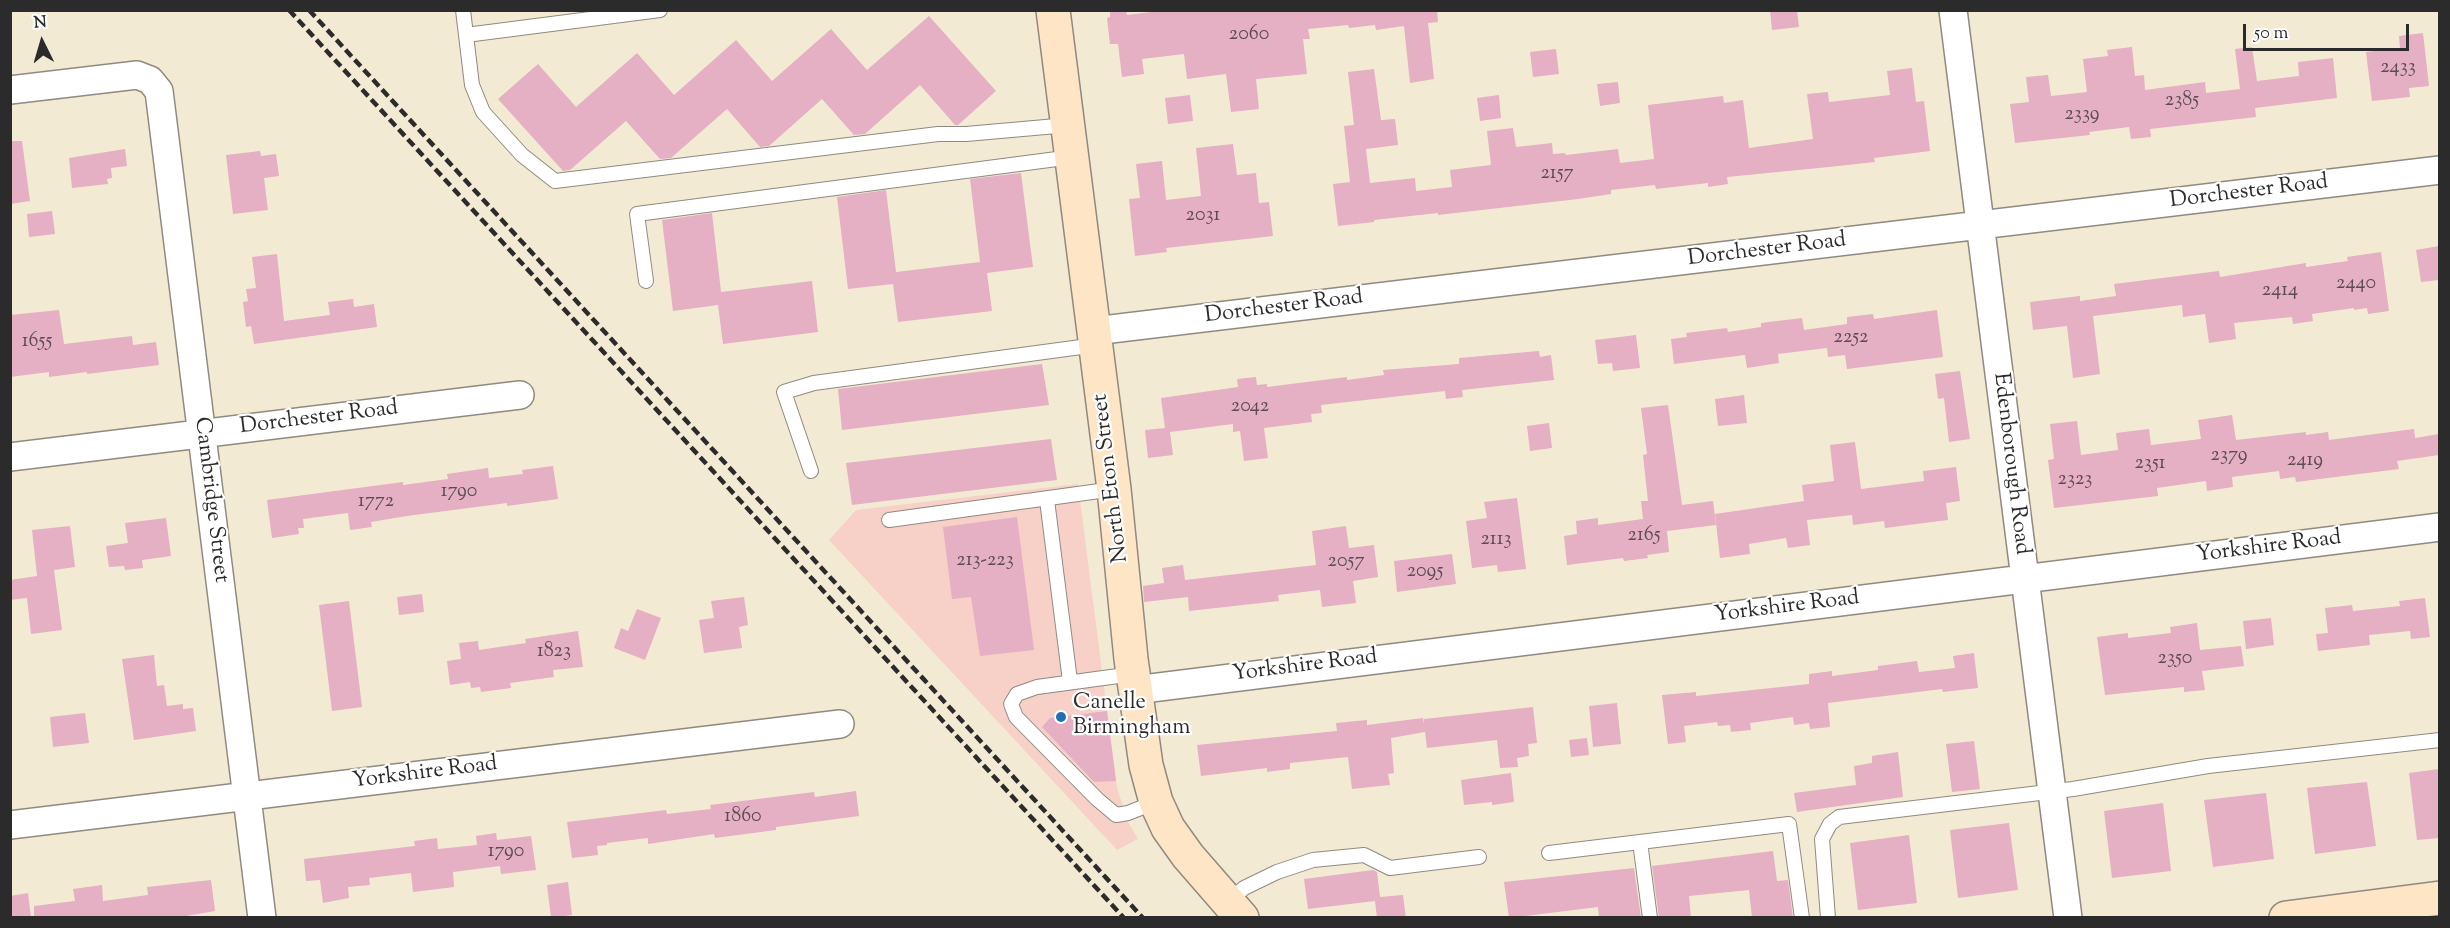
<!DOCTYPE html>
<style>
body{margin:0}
#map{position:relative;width:2450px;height:928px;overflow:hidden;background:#f3ead4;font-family:"Sorts Mill Goudy",serif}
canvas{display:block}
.frame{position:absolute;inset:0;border:12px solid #2b2b2b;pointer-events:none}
.north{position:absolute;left:12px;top:12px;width:60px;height:60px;-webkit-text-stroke:4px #fff;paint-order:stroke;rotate:355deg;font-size:16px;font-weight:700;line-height:24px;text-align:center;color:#2b2b2b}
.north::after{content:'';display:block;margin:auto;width:21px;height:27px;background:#2b2b2b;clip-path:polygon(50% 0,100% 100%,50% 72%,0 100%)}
.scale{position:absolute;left:2243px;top:24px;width:166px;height:27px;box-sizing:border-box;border:3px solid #2b2b2b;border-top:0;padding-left:8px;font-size:18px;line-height:21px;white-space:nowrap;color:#2b2b2b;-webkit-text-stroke:4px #fff;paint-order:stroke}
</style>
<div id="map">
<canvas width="2450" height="928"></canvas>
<div class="frame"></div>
<div class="north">N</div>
<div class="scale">50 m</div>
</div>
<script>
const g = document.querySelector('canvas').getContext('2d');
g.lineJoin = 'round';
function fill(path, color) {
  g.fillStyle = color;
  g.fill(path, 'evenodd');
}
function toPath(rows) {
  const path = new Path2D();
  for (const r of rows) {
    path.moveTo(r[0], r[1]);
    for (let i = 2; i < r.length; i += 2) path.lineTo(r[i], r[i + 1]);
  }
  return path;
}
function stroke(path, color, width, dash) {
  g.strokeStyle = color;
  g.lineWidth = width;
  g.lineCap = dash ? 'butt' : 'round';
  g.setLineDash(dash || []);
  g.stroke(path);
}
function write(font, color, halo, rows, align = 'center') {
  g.font = font + ' "Sorts Mill Goudy",serif';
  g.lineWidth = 4.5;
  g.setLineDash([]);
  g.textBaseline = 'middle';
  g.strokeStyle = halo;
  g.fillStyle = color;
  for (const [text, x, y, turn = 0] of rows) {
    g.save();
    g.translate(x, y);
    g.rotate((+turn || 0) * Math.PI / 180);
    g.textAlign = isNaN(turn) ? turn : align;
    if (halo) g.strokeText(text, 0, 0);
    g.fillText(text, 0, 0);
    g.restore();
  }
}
const built = toPath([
 [1078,484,1117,788,1128,822,1138,839,1117,850,829,540,856,510]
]);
const building = toPath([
 [1110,10,1126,10,1127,15,1168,10,1437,10,1438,22,1428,23,1434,79,1410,83,1404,26,1376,30,1375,25,1349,28,1348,25,1308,29,1310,39,1303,39,1307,74,1256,79,1259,109,1231,112,1226,74,1187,79,1184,54,1142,59,1144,74,1122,77,1118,44,1110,44,1107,18,1110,17],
 [1770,10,1797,10,1799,27,1772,30],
 [929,16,996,91,958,125,955,125,920,85,865,134,854,135,822,99,769,146,760,147,727,109,671,158,660,159,626,121,570,170,563,171,498,99,538,64,576,107,637,53,674,95,736,40,772,81,831,29,867,70],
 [2423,33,2429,86,2409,88,2410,97,2372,101,2366,52,2400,48,2399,36],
 [2132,47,2135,76,2144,75,2145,90,2205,82,2206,93,2240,89,2235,49,2252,47,2257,81,2299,76,2298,62,2333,58,2337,98,2255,108,2256,117,2150,129,2151,137,2131,139,2129,127,2089,132,2090,135,2015,143,2010,104,2029,102,2026,77,2048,75,2051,96,2087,92,2083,59,2108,56,2107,50],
 [1556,49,1559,74,1533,77,1530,52],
 [1912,68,1916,102,1924,101,1930,151,1874,158,1875,162,1829,167,1727,177,1728,184,1708,187,1708,183,1656,189,1655,185,1611,190,1611,194,1578,199,1438,215,1438,213,1374,220,1374,222,1338,226,1333,184,1350,182,1344,126,1354,125,1348,72,1374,69,1381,120,1395,119,1398,145,1366,149,1370,183,1415,178,1416,191,1452,187,1450,170,1491,165,1487,131,1513,128,1516,147,1552,143,1553,154,1565,153,1566,155,1618,149,1620,163,1654,159,1648,105,1723,96,1724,103,1743,100,1749,148,1813,139,1807,94,1828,92,1829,102,1890,95,1887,71],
 [1618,82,1620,103,1600,106,1597,84],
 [1190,95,1193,121,1168,124,1165,98],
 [1499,95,1501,118,1480,121,1477,98],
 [10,141,22,141,30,201,10,204],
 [1233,144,1237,175,1256,173,1259,203,1269,202,1273,236,1166,248,1167,252,1135,256,1129,199,1140,198,1136,164,1162,161,1166,200,1201,196,1196,148],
 [125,149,127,166,111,168,112,178,107,179,108,184,72,188,69,158],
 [260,151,261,156,276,154,279,176,264,178,268,210,233,214,226,155],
 [1021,173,1033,267,987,273,992,311,898,322,893,284,848,289,837,197,886,190,896,272,980,262,970,179],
 [52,211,55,234,29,237,27,214],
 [712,213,721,292,812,281,818,332,723,344,718,305,673,311,662,220],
 [2439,246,2439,280,2421,282,2416,250],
 [2381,252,2389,311,2368,314,2367,308,2354,310,2354,308,2312,314,2313,321,2293,324,2292,317,2234,323,2236,339,2209,343,2205,314,2183,317,2182,305,2093,316,2100,374,2073,378,2067,326,2033,330,2030,302,2080,296,2080,301,2116,296,2114,284,2219,271,2220,277,2306,263,2306,267,2348,261,2347,257],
 [277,254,284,321,330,315,328,302,353,299,354,307,374,304,377,327,254,344,251,326,246,327,243,302,248,301,246,289,256,288,252,257],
 [59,310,64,344,132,336,133,345,156,342,159,365,87,374,87,372,49,377,49,372,10,377,10,315],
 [1937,310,1943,357,1847,369,1845,355,1828,357,1827,348,1778,354,1779,363,1747,368,1745,355,1674,364,1671,339,1687,337,1686,333,1727,328,1728,332,1761,327,1761,323,1802,318,1804,330,1847,324,1847,317,1873,314,1874,319],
 [1636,335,1640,368,1613,371,1612,363,1598,364,1595,340],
 [1539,351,1540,357,1551,355,1554,380,1462,390,1463,397,1446,399,1445,391,1321,405,1322,413,1311,414,1312,422,1264,428,1268,458,1244,461,1240,431,1233,432,1233,424,1170,432,1173,455,1148,458,1145,430,1165,428,1161,398,1238,387,1237,379,1256,377,1257,385,1267,384,1267,387,1347,377,1347,380,1384,375,1383,370,1459,364,1459,358],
 [1042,364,1049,405,842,430,838,389],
 [1960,371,1970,439,1949,442,1944,398,1938,399,1935,374],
 [1744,395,1747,423,1718,426,1715,399],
 [1668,405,1682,505,1713,501,1716,525,1667,531,1669,552,1647,555,1648,558,1624,561,1623,558,1567,565,1564,536,1577,534,1576,521,1598,518,1598,525,1643,519,1641,501,1648,501,1643,455,1647,454,1641,408],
 [2232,415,2236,440,2306,432,2306,435,2328,432,2329,440,2414,429,2415,438,2439,434,2439,455,2397,461,2399,469,2296,482,2295,477,2280,479,2279,471,2232,477,2233,487,2207,491,2206,481,2157,488,2158,496,2054,508,2048,460,2054,459,2050,424,2077,421,2081,455,2118,450,2116,433,2149,429,2151,445,2201,439,2198,420],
 [1549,423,1552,448,1530,451,1527,426],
 [1051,439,1057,480,852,505,846,463],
 [1855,442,1861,489,1924,481,1923,471,1956,467,1960,501,1946,503,1948,520,1885,528,1884,521,1853,525,1852,515,1807,520,1810,545,1788,548,1786,538,1749,544,1750,554,1720,558,1715,514,1804,501,1802,485,1834,481,1830,445],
 [553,466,558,499,507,506,507,503,407,516,371,522,372,527,350,530,348,513,303,519,304,528,298,528,299,534,272,538,267,500,403,482,403,485,448,479,447,474,488,468,489,478,523,474,522,470],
 [1517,498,1526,569,1498,572,1497,565,1472,568,1466,521,1487,518,1484,502],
 [1017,517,1034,650,980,656,971,597,952,599,943,527],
 [166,518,171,556,142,560,143,568,125,570,124,566,109,567,106,546,128,543,125,523],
 [70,526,75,567,54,570,62,630,31,634,27,598,10,600,10,580,37,576,32,530],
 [1346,526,1349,548,1374,545,1378,577,1353,581,1356,603,1322,607,1320,590,1278,595,1279,601,1189,611,1188,597,1144,602,1143,586,1164,583,1162,568,1183,565,1185,580,1316,565,1312,531],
 [1452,554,1456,584,1397,592,1394,561],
 [422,594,424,612,399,615,397,597],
 [744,597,748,625,739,627,742,648,704,653,699,620,714,618,711,601],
 [2425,598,2430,637,2411,639,2410,631,2369,635,2370,645,2318,651,2316,634,2328,633,2325,608,2352,605,2353,611,2400,606,2399,601],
 [349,601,362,707,332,711,319,605],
 [637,609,661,618,645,660,614,648,621,628,628,631],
 [2271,618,2274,645,2246,649,2243,621],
 [2197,623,2200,650,2241,646,2244,666,2202,671,2205,690,2184,692,2184,687,2105,695,2097,637,2128,633,2128,638,2171,633,2170,627],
 [578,631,583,667,553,670,554,677,510,683,511,688,481,692,480,687,471,688,470,682,450,685,447,661,461,659,459,643,478,641,479,650,526,643,525,639],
 [1974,653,1978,688,1943,692,1942,689,1828,703,1830,727,1810,729,1809,723,1794,725,1793,717,1750,723,1751,730,1731,732,1730,725,1718,726,1717,722,1684,726,1686,742,1668,744,1662,695,1696,692,1696,696,1809,684,1809,674,1832,671,1832,676,1878,670,1878,666,1917,661,1919,672,1955,668,1953,656],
 [154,655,157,686,164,685,167,706,183,704,183,709,193,708,196,731,134,740,122,659],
 [1617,703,1621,744,1593,747,1589,706],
 [1533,707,1537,743,1528,744,1529,756,1517,758,1518,767,1500,768,1497,740,1427,748,1425,732,1391,738,1394,773,1388,774,1390,785,1352,789,1348,757,1290,763,1290,769,1267,772,1267,768,1201,776,1197,745,1337,731,1336,723,1367,720,1367,725,1423,718,1424,724,1424,719],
 [1107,711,1116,781,1094,782,1042,727,1050,718],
 [85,713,89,743,53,747,50,717],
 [1587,738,1589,755,1571,757,1569,740],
 [1974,741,1980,789,1952,792,1946,744],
 [1898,752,1903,797,1797,812,1794,793,1856,785,1854,766,1872,763,1872,756],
 [2439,769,2439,838,2417,840,2409,773],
 [1511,773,1514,802,1492,805,1492,802,1464,805,1461,780],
 [2367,782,2376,846,2315,854,2307,788],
 [856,791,859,816,776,827,776,830,715,838,714,834,648,844,648,838,607,843,607,845,597,846,598,855,572,858,567,822,666,810,667,814,711,809,710,805,814,792,815,797],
 [2266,793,2274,859,2213,867,2204,800],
 [2163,803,2171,871,2112,878,2104,811],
 [2009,823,2018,890,1958,898,1950,830],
 [496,833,497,840,531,836,536,870,501,874,500,866,453,872,454,887,413,892,411,873,369,878,370,885,348,887,349,898,323,903,320,880,306,881,304,859,415,846,414,841,437,838,438,849,477,845,476,836],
 [1909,835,1917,903,1858,910,1850,843],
 [1773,851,1777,881,1788,880,1793,918,1752,918,1749,890,1689,896,1691,918,1659,918,1652,866],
 [1634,868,1641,918,1599,918,1598,907,1509,918,1504,882],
 [1373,870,1377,872,1380,897,1403,895,1406,918,1377,918,1375,901,1308,909,1304,879],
 [211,880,215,911,175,918,34,918,34,906,75,901,73,889,102,885,103,901,148,895,147,887],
 [568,882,572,915,551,918,547,885],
 [28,893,31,918,10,918,10,896]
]);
const lane = toPath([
 [463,10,472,85,483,112,522,155,555,181,938,134,966,134,1068,125],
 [466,35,660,10],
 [646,281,637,214,1072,157],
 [811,471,784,392,814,383,1096,345],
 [1047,500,1070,681],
 [889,520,1114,489],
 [1133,674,1037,687,1017,694,1011,704,1016,717,1097,799,1116,815,1128,813,1156,802],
 [1640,842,1650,918],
 [1549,853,1789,824,1802,918],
 [1228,902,1244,888,1277,872,1313,860,1364,855,1390,868,1479,857],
 [1828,918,1822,839,1830,824,1839,817,2073,789,2208,766,2440,740]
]);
const street = toPath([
 [1953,10,2068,918],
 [10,90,137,75,150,80,159,91,262,918],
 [1094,331,2440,170],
 [10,457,520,395],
 [1135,690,2440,527],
 [10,825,840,724]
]);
const secondary = toPath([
 [1053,10,1114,489,1131,659,1146,765,1156,802,1168,828,1188,856,1242,918],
 [2286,918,2440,898]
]);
const rail = toPath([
 [289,10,1124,918],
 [309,10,1143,918]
]);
const markers = [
 [1061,717,6,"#1f6fb2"]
];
const numberNames = [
 ["2060",1249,36],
 ["2433",2398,69],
 ["2385",2182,102],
 ["2339",2082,116],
 ["2157",1557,175],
 ["2031",1203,217],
 ["2440",2356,285],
 ["2414",2280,292],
 ["2252",1851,339],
 ["1655",37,343],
 ["2042",1250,408],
 ["2379",2229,457],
 ["2419",2305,462],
 ["2351",2150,465],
 ["2323",2075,481],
 ["1790",459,493],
 ["1772",376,503],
 ["2165",1644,537],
 ["2113",1496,541],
 ["213-223",985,562],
 ["2057",1346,563],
 ["2095",1425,573],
 ["1823",554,653],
 ["2350",2175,660],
 ["1860",743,818],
 ["1790",506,853]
];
const streetNames = [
 ["Dorchester Road",2249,193,-7],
 ["Dorchester Road",1767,251,-7],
 ["Dorchester Road",1284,308,-7],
 ["Dorchester Road",319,419,-7],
 ["Edenborough Road",2010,464,83],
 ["North Eton Street",1112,478,-97],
 ["Cambridge Street",210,500,83],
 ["Yorkshire Road",2269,548,-7],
 ["Yorkshire Road",1787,608,-7],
 ["Yorkshire Road",1305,667,-7],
 ["Yorkshire Road",425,774,-7]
];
const poiNames = [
 ["Canelle",1073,704],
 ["Birmingham",1073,729]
];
fill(built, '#f7d1c8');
fill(building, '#e5afc4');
stroke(lane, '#8f8a80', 16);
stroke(street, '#8f8a80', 30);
stroke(secondary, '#8f8a80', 36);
stroke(lane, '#fff', 14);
stroke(street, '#fff', 27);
stroke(secondary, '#fde5c5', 33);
stroke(rail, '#2b2b2b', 4.5, [9, 4.5]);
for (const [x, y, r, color] of markers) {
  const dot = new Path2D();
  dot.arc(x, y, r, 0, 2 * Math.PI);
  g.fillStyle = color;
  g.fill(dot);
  stroke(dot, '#fff', 2);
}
write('20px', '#5a4c51', null, numberNames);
write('22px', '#2b2b2b', '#fff', streetNames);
write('22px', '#2b2b2b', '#fff', poiNames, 'left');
</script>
